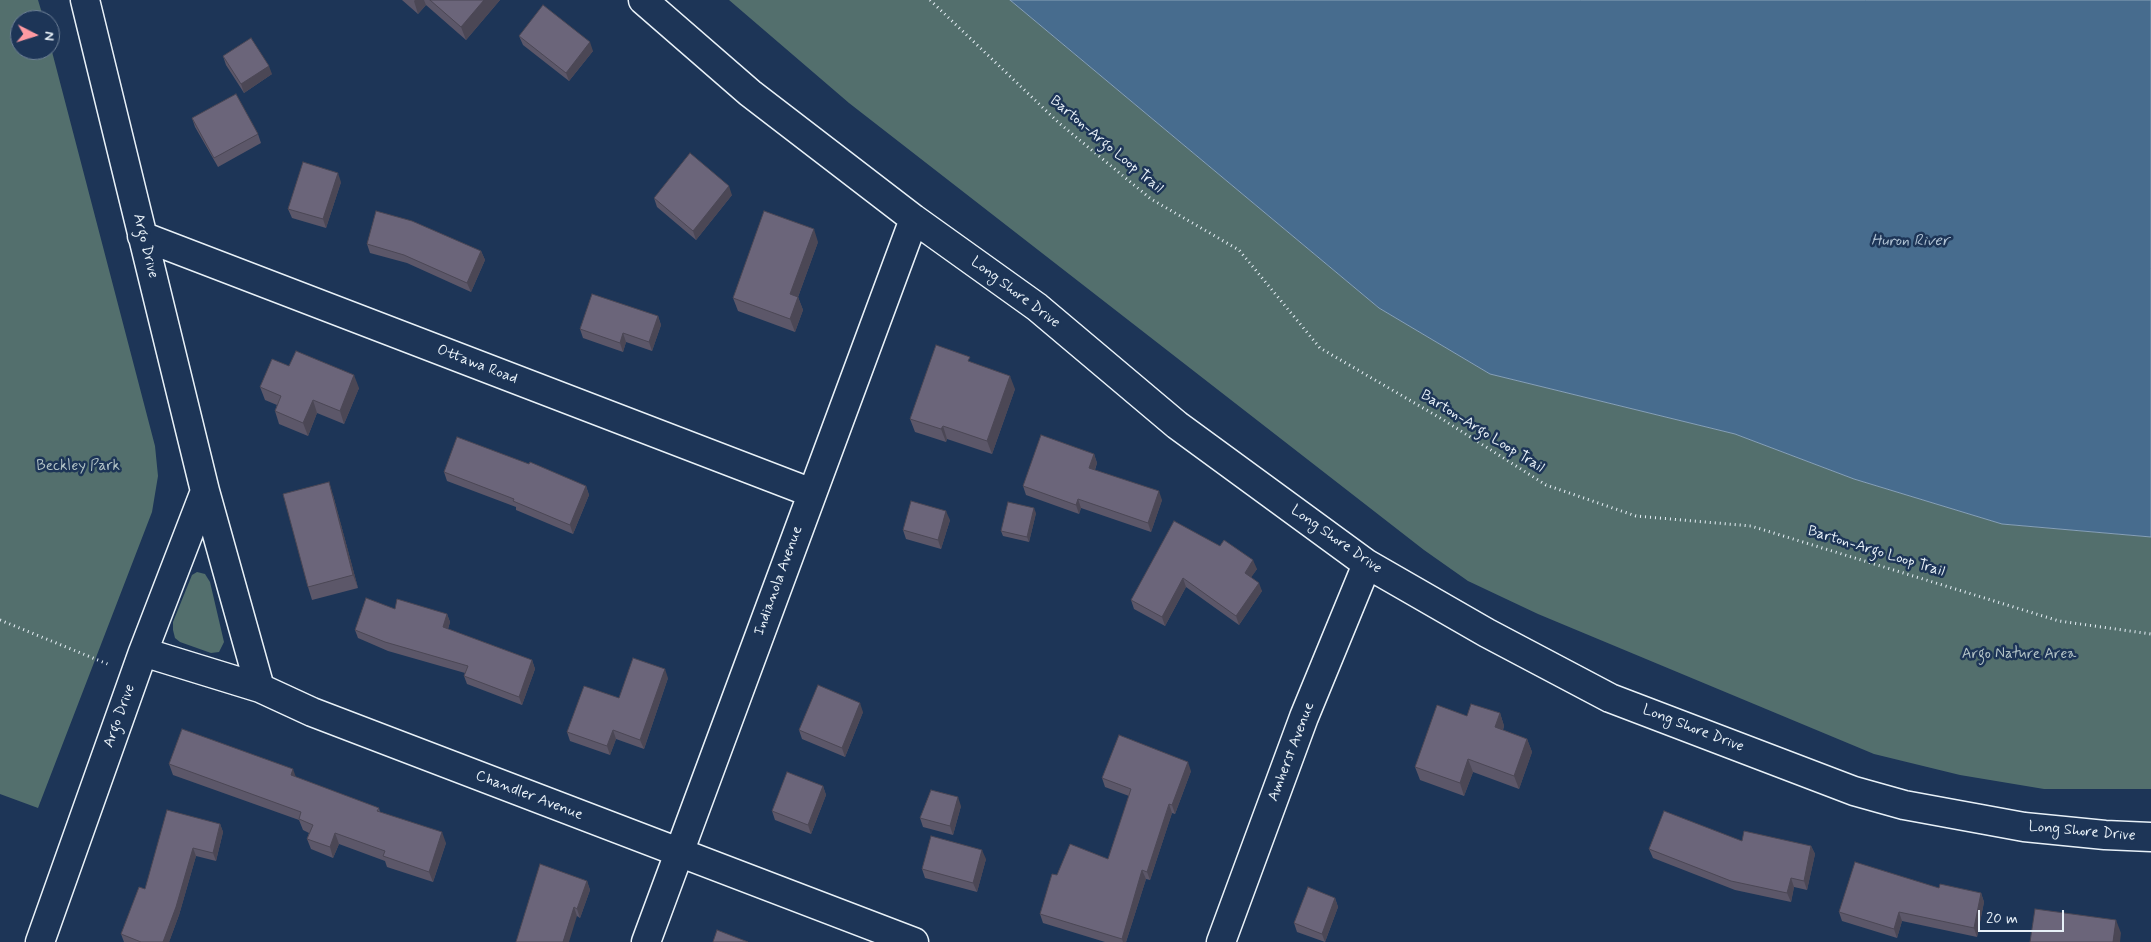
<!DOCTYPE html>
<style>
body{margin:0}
#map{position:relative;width:2151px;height:942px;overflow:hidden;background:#1d3557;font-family:Mynerve,sans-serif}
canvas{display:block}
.north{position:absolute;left:10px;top:10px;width:50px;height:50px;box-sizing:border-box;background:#1d3557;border:1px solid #6e8097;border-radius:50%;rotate:95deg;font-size:14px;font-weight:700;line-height:20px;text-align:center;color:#e8f1f8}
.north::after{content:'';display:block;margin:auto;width:18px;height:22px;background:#ff9aa2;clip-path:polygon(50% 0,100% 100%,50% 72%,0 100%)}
.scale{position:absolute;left:1978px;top:910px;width:86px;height:22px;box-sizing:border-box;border:2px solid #e8f1f8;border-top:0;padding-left:6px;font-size:15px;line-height:18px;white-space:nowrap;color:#e8f1f8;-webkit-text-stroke:4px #1d3557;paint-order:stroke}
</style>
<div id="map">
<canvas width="2151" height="942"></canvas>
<div class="north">N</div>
<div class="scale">20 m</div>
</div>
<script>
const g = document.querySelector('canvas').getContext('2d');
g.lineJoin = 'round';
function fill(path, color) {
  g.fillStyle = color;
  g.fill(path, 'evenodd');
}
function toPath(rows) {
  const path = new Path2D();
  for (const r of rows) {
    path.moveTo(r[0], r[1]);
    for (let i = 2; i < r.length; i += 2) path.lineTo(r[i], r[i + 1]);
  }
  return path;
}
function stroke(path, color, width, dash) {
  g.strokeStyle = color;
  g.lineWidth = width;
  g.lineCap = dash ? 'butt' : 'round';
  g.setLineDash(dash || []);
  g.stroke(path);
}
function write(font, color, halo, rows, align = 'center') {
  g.font = font + ' Mynerve,sans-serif';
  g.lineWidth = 5;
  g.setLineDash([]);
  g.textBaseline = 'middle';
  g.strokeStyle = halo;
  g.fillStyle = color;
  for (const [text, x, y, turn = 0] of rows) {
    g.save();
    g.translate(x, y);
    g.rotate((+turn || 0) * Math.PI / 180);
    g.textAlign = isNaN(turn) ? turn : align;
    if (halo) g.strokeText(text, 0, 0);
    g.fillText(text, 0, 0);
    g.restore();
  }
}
const green = toPath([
 [0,0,38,0,44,20,20,20,20,50,50,50,50,44,155,446,158,476,152,512,38,808,0,794],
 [729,0,1010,0,1379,308,1490,374,1735,434,1854,479,2002,524,2151,537,2151,789,2044,789,1960,775,1874,754,1538,614,1468,581,1424,550,849,103],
 [197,572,205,574,210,582,224,642,219,652,211,653,180,642,175,638,173,630,173,622,192,575]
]);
const water = toPath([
 [1010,0,2151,0,2151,537,2002,524,1854,479,1735,434,1490,374,1379,308,1010,0]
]);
const path = toPath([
 [930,0,1059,123,1151,199,1239,250,1320,348,1442,419,1546,485,1636,516,1751,526,2059,621,2151,634],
 [0,620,110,665]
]);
const minor = toPath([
 [643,0,750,93,914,219,1037,307,1177,425,1367,564,1487,633,1610,698,1854,791,1904,805,2024,827,2105,835,2151,837],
 [142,236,812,493],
 [205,491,260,688],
 [143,652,260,688,312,712,914,942],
 [40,942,143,652,205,491,85,0],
 [646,942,914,219],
 [1221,942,1304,717,1367,564]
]);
const wall = toPath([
 [402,0,500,0,466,40,426,5,418,14],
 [519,36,593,51,569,81,523,45],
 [223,56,272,74,244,93,226,65],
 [192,118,258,134,261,143,218,167,195,127],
 [341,182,326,228,292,218,288,209],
 [732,195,696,240,657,207,654,198],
 [818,242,798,297,803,310,795,332,738,311,733,298],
 [367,244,481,251,485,260,471,292,407,263,370,253],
 [658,316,661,325,652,351,626,342,623,352,583,338,580,329],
 [972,363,1015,389,992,454,947,439,946,442,915,432,910,419],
 [289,366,359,388,344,424,317,413,308,436,279,424,275,411,277,405,265,400,260,387],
 [1094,454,1097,463,1095,470,1162,500,1151,532,1081,508,1079,514,1026,495,1023,486],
 [444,472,586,486,589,495,573,534,516,510,516,507,447,481],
 [333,495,358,588,312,600,308,587],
 [1036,513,1029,542,1003,536,1001,531],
 [950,520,941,549,906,539,903,530],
 [1220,546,1257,569,1251,577,1262,591,1239,625,1186,587,1165,626,1134,609,1131,600],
 [395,609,447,614,450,622,448,629,532,660,535,669,522,705,467,684,464,676,465,673,388,651,358,638,355,630],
 [668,678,644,749,616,739,610,755,570,741,567,732,619,698],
 [863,712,845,757,802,739,799,730],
 [1500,713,1504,726,1503,730,1527,739,1532,752,1519,789,1473,772,1464,796,1420,780,1415,767,1467,716],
 [169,764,295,777,379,808,380,812,446,843,433,882,387,867,385,861,339,844,333,858,311,849,307,839,309,833,303,830,299,820,173,775],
 [1191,771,1175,814,1172,813,1150,880,1146,879,1126,942,1105,942,1043,923,1040,914,1057,875,1108,859,1129,796,1105,787,1102,778],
 [823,786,826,795,811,834,775,820,772,811],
 [961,806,953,835,923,827,920,818],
 [220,824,223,832,216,861,196,856,179,915,169,942,124,942,121,934,145,889],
 [1742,841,1811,846,1815,854,1807,890,1794,887,1791,902,1735,890,1653,858,1649,849],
 [986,859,977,892,925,878,922,869],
 [587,881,590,890,580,918,577,916,516,942],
 [1939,888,1981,893,1984,902,1977,937,1902,921,1897,938,1842,921,1839,912],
 [1335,898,1338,907,1325,942,1297,932,1294,923]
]);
const shadedWall = toPath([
 [415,0,424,0,426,5,418,14,414,1],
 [484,0,500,0,466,40,461,27],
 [590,42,593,51,569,81,566,73],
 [269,66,272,74,244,93,241,84],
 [338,173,341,182,326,228,323,219],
 [729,186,732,195,696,240,693,231],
 [814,229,818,242,798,297,803,310,795,332,790,319,790,294],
 [481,251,485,260,471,292,467,283],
 [658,316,661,325,652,351,649,342],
 [623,333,626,342,623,352,620,343],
 [354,375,359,388,344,424,340,411],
 [1010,376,1015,389,992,454,987,441],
 [313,400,317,413,308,436,303,423],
 [943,426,947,439,946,442,941,429],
 [1094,454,1097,463,1092,477,1089,468],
 [329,482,333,495,358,588,353,575],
 [586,486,589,495,573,534,570,525],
 [1159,491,1162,500,1151,532,1148,523],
 [1078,499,1081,508,1079,514,1076,505],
 [1034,508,1036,513,1029,542,1027,537],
 [946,511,950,520,941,549,938,540],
 [1253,560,1257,569,1248,582,1245,573],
 [1183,578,1186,587,1165,626,1162,617],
 [1259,583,1262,591,1239,625,1236,616],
 [447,614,450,622,446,635,443,627],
 [532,660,535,669,522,705,519,697],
 [665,669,668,678,644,749,640,740],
 [860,703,863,712,845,757,842,748],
 [1500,713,1504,726,1499,740,1495,727],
 [613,730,616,739,610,755,607,746],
 [1527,739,1532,752,1519,789,1514,776],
 [1468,759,1473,772,1464,796,1460,783],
 [1188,762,1191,771,1175,814,1172,805],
 [293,769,297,780,291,775],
 [823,786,826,795,811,834,808,825],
 [958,797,961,806,953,835,950,826],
 [1169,804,1172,813,1150,880,1147,872],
 [220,824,223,832,216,861,213,853],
 [442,832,446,843,433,882,429,872],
 [335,833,339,844,333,858,330,847],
 [1811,846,1815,854,1807,890,1804,881],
 [193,848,196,856,179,915,169,942,163,942],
 [982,850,986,859,977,892,973,883],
 [1142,870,1146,879,1126,942,1123,942,1122,939],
 [1791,878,1794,887,1791,902,1787,893],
 [587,881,590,890,580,918,577,909],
 [1981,893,1984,902,1977,937,1974,928],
 [1335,898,1338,907,1325,942,1322,934],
 [574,907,577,916,569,942,563,942],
 [1899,912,1902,921,1897,938,1894,929],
 [2116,920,2121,933,2120,942,2113,942]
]);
const building = toPath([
 [430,0,484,0,461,27,430,0],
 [543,5,590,42,566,73,519,36,543,5],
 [251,38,269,66,241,84,223,56,251,38],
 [236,94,258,134,214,158,192,118,236,94],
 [690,153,729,186,693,231,654,198,690,153],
 [303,162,338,173,323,219,288,209,303,162],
 [376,211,412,221,481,251,467,283,404,255,367,244,376,211],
 [764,211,814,229,790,294,798,297,790,319,733,298,764,211],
 [592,294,658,316,649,342,623,333,620,343,580,329,592,294],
 [936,345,970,357,968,361,1010,376,987,441,943,426,941,429,910,419,936,345],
 [296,351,354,375,340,411,313,400,303,423,275,411,281,396,260,387,272,359,289,366,296,351],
 [1041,435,1094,454,1089,468,1159,491,1148,523,1078,499,1076,505,1023,486,1041,435],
 [457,437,529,464,530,462,586,486,570,525,513,501,514,499,444,472,457,437],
 [329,482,353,575,308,587,283,494,329,482],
 [911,501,946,511,938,540,903,530,911,501],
 [1008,502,1034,508,1027,537,1001,531,1008,502],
 [1174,521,1220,546,1224,540,1253,560,1245,573,1259,583,1236,616,1183,578,1162,617,1131,600,1174,521],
 [366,598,395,609,397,599,447,614,443,627,532,660,519,697,464,676,468,666,385,642,355,630,366,598],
 [633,658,665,669,640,740,613,730,607,746,567,732,584,686,619,698,633,658],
 [818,685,860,703,842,748,799,730,818,685],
 [1471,704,1500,713,1495,727,1527,739,1514,776,1468,759,1460,783,1415,767,1437,705,1467,716,1471,704],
 [182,729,293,769,291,775,379,808,377,811,442,832,429,872,383,856,385,851,335,833,330,847,307,839,313,825,299,819,301,812,169,764,182,729],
 [1119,735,1188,762,1172,805,1169,804,1147,872,1142,870,1122,939,1040,914,1052,874,1057,875,1070,844,1108,859,1131,789,1102,778,1119,735],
 [787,772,823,786,808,825,772,811,787,772],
 [931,790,958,797,950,826,920,818,931,790],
 [167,810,220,824,213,853,193,848,176,907,163,942,141,942,121,934,139,887,145,889,167,810],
 [1664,811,1742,841,1744,831,1811,846,1804,881,1791,878,1787,893,1731,881,1649,849,1664,811],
 [931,836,982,850,973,883,922,869,931,836],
 [1855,862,1939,888,1940,884,1981,893,1974,928,1899,912,1894,929,1839,912,1855,862],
 [540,864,587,881,577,909,574,907,563,942,516,942,540,864],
 [1308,887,1335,898,1322,934,1294,923,1308,887],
 [2035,909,2116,920,2113,942,2030,942,2035,909],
 [717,930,748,942,713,942,717,930]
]);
const streetNames = [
 ["Barton-Argo Loop Trail",1106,145,40],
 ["Argo Drive",145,246,76],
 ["Long Shore Drive",1015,293,37],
 ["Ottawa Road",477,365,21],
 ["Barton-Argo Loop Trail",1482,432,32],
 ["Long Shore Drive",1336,540,35],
 ["Barton-Argo Loop Trail",1876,552,17],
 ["Indianola Avenue",779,581,-70],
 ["Argo Drive",120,716,-70],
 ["Long Shore Drive",1693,729,21],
 ["Amherst Avenue",1292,752,-69],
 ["Chandler Avenue",529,796,21],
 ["Long Shore Drive",2082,832,5]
];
const parkNames = [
 ["Beckley Park",78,467],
 ["Argo Nature Area",2019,655]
];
const waterNames = [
 ["Huron River",1910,242]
];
fill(green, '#536f6d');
fill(water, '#476c8e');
stroke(water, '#87a1b8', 1);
stroke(minor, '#e8f1f8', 31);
stroke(path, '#e8f1f8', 3, [1, 4]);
stroke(minor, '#1d3557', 28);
fill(wall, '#5c5769');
fill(shadedWall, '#4b4755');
fill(building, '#6b657a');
stroke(building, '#4b4755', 1);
write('15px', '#e8f1f8', '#1d3557', streetNames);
write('15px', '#b4c4c7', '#1d3557', parkNames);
write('italic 16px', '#b0c2d3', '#1d3557', waterNames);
</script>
